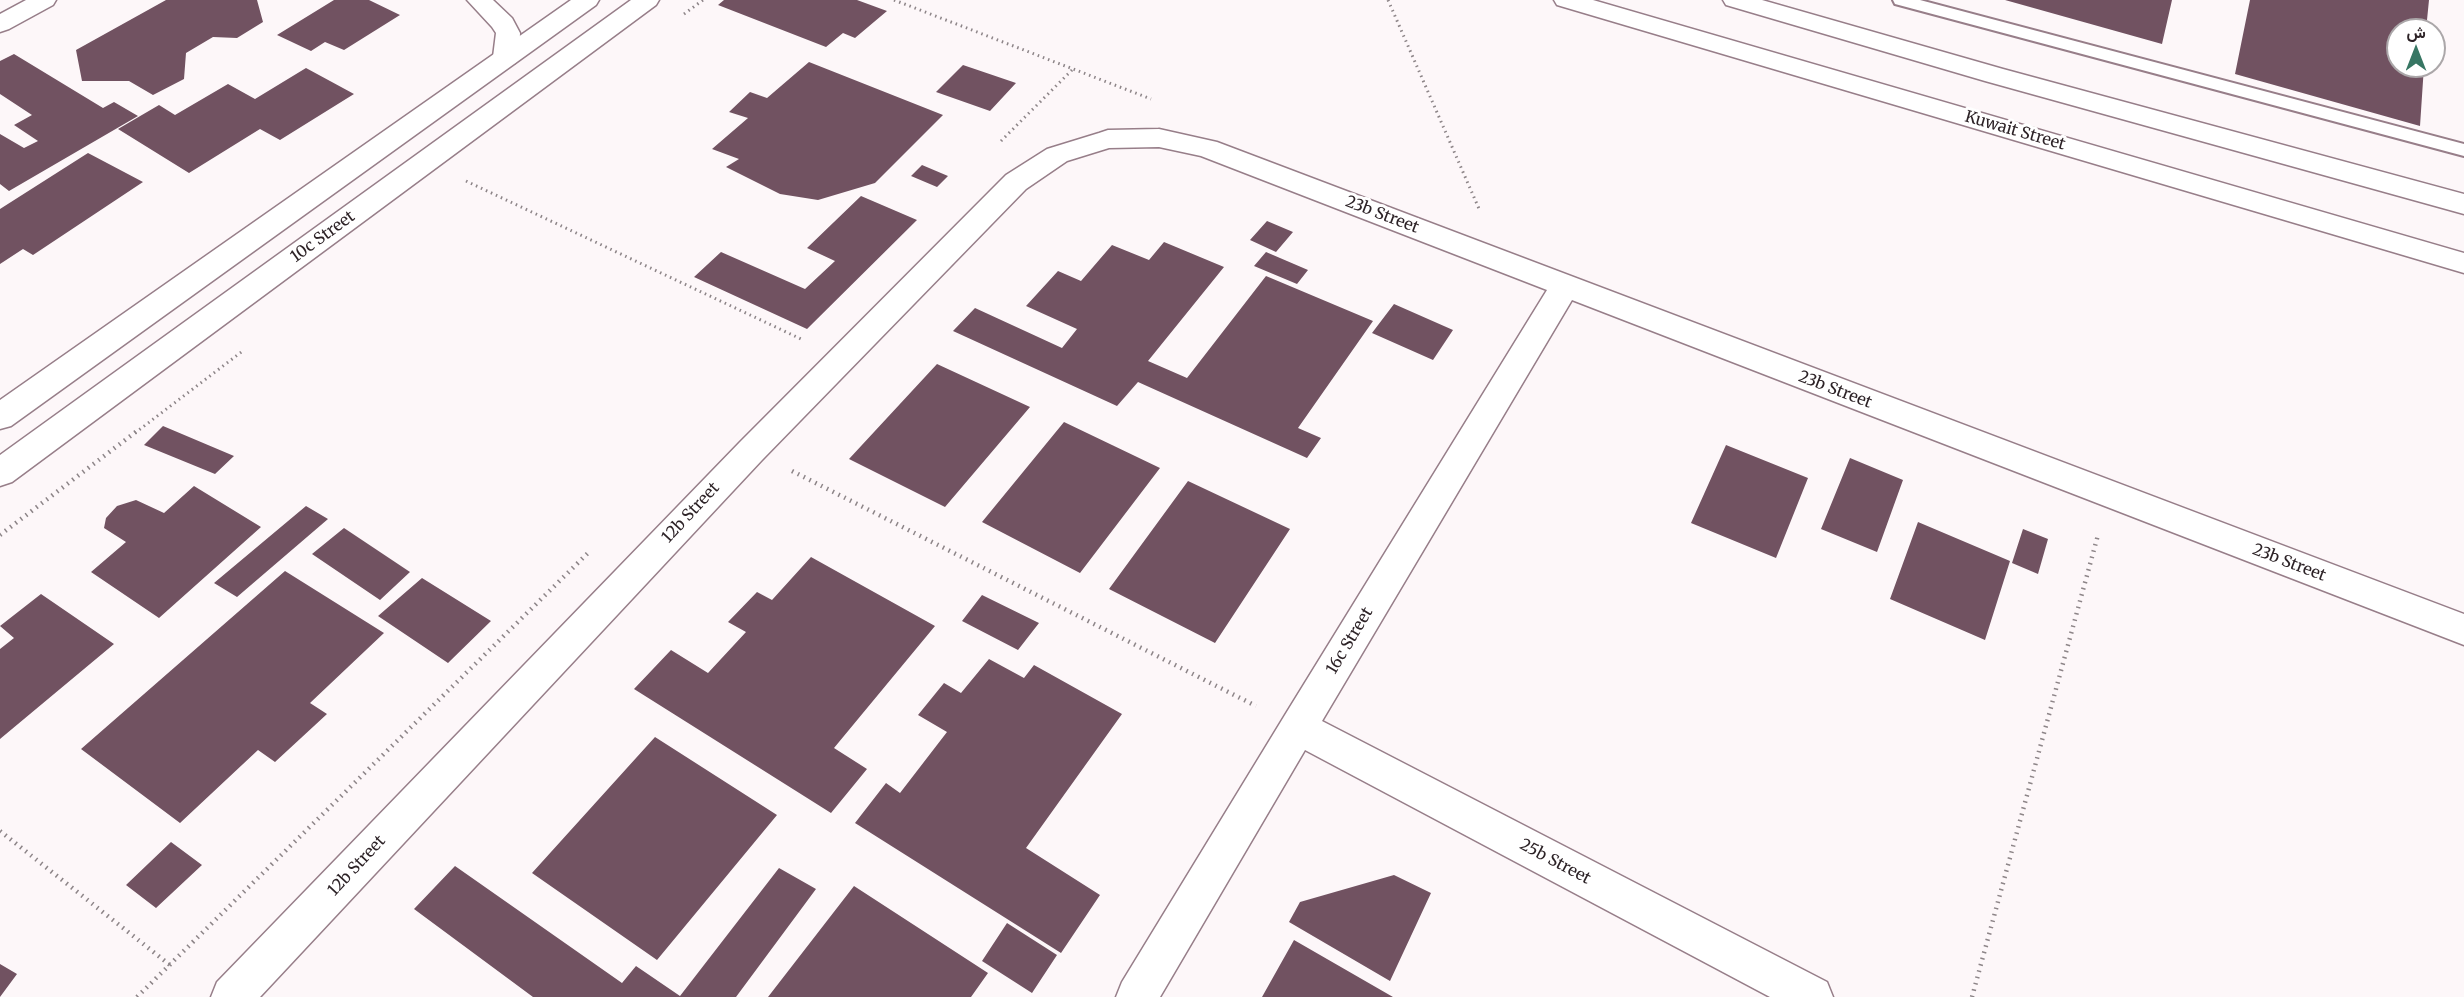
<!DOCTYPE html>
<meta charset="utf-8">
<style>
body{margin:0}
#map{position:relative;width:2464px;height:997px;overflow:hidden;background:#fdf7f9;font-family:Merriweather,Vazirmatn,serif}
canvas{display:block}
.north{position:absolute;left:2386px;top:18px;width:60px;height:60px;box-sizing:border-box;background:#fff;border:2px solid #aba7a9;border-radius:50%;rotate:0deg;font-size:16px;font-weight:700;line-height:24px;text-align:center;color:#2d2327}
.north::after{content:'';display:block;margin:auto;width:21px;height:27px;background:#377663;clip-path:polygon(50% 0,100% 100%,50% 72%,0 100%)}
</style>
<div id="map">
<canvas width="2464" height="997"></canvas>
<div class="north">ش</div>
</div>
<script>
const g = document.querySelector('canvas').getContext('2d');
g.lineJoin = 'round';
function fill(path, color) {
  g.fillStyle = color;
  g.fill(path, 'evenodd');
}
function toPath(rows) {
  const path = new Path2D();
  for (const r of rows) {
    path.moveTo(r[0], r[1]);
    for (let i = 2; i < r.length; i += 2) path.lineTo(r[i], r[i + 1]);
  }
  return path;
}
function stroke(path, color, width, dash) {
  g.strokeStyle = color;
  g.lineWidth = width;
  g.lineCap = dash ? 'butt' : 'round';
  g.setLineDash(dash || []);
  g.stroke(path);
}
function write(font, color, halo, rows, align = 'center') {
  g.font = font + ' Merriweather,serif';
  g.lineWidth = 6;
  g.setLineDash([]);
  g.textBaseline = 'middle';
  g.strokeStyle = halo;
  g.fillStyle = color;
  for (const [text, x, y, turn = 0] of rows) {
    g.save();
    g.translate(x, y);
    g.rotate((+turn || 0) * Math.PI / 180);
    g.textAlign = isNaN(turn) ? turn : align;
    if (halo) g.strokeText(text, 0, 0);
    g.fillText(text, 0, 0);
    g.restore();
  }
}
const building = toPath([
 [166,0,257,0,263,22,237,38,213,37,186,53,184,79,153,95,129,81,82,81,76,50],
 [334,0,369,0,400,15,344,50,325,42,311,51,277,35],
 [724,0,857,0,887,11,855,38,843,33,826,47,718,5],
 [2005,0,2172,0,2162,44],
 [2250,0,2429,0,2426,30,2398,30,2398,66,2424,66,2420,126,2235,74],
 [14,54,103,108,114,102,138,116,9,191,0,184,0,134,24,148,38,141,14,125,32,115,0,94,0,61],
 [809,62,943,115,875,183,818,200,780,194,726,167,739,159,712,149,748,118,729,112,750,92,767,98],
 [963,65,1016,83,990,111,936,92],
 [306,68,354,94,280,140,260,129,189,173,118,129,159,105,175,115,228,84,255,99],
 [88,153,143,182,33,255,23,249,0,264,0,209],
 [922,165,948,176,937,187,911,176],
 [861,196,917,220,807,329,694,277,721,252,805,289,835,261,807,248],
 [1267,221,1293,232,1276,252,1250,240],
 [1164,242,1224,267,1148,361,1187,378,1266,276,1373,321,1298,428,1321,438,1307,458,1138,382,1117,406,953,331,975,308,1062,348,1077,329,1026,306,1058,271,1081,281,1112,245,1149,260],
 [1266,252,1308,270,1297,284,1254,266],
 [1394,304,1453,330,1433,360,1372,333],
 [937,364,1030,407,945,507,849,459],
 [1064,422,1160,468,1080,573,982,522],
 [163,426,234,456,215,474,144,445],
 [1726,445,1808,478,1776,558,1691,523],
 [1850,458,1903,480,1877,552,1821,529],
 [1188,481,1290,529,1215,643,1109,589],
 [194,486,261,527,159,618,91,572,126,542,104,528,106,518,117,506,136,500,164,513],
 [306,506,328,519,237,597,214,583],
 [1918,522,2010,561,1985,640,1890,599],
 [344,528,410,572,380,600,312,554],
 [2023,529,2048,539,2038,574,2012,563],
 [811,557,935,626,834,748,867,769,831,813,634,689,671,650,708,673,746,632,728,622,757,592,772,600],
 [285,571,384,633,310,703,327,714,275,762,258,750,180,823,81,749],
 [422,578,491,621,448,663,378,616],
 [41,594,114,644,0,739,0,649,14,638,0,626],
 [982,595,1039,623,1018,650,962,621],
 [989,659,1024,678,1034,665,1122,714,1026,848,1100,895,1061,953,855,823,886,783,900,793,947,732,918,715,944,683,961,693],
 [655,737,777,815,657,960,532,873],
 [171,842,202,865,156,908,126,885],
 [455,866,622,983,636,966,680,996,779,868,816,889,736,997,533,997,414,909],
 [1394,875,1431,893,1390,981,1289,922,1300,902],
 [854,886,988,973,971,997,768,997],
 [1007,923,1057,955,1032,993,982,961],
 [1294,940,1393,997,1262,997],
 [0,964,17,974,0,997]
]);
const pathFar1 = toPath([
 [894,0,1151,99],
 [1388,0,1480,211],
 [684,14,703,0],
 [1001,141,1073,69],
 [466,181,801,339],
 [135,433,244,350]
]);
const path = toPath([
 [792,471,1256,706],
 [0,535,137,431],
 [0,831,170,965],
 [137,997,590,551],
 [1972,997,2098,535]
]);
const lane = toPath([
 [1893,0,1920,0,2464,144,2464,156,1895,4,1893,0]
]);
const street = toPath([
 [26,0,56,0,53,5,9,29,0,32,0,14,26,0],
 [467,0,493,0,512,18,520,33,519,57,515,63,506,65,497,63,493,57,496,33,492,27,467,0],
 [1159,129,1217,142,2464,614,2464,645,1572,300,1322,721,1827,982,1833,997,1770,997,1305,750,1160,997,1116,997,1122,982,1285,715,1547,290,1201,156,1159,147,1109,148,1067,161,1026,189,762,460,260,997,211,997,217,982,740,442,1006,175,1047,149,1099,133,1108,130,1159,129]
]);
const secondary = toPath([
 [571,0,599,0,596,5,11,426,0,429,0,400,571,0],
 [631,0,659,0,656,5,12,482,0,486,0,455,631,0],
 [1554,0,1593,0,2464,253,2464,273,1557,5,1554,0],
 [1723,0,1762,0,2003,69,2464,194,2464,214,1985,81,1726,5,1723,0]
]);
const streetNames = [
 ["Kuwait Street",2015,131,16],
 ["23b Street",1382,215,21],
 ["10c Street",323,237,-36],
 ["23b Street",1835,390,21],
 ["12b Street",691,513,-47],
 ["23b Street",2289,563,21],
 ["16c Street",1350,641,-59],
 ["25b Street",1555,862,28],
 ["12b Street",357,866,-47]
];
fill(building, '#715261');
stroke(lane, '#977e89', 4);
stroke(street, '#977e89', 3);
stroke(secondary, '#977e89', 3);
stroke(pathFar1, '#8d8588', 3, [1.5, 4]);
stroke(path, '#8d8588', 4.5, [1.5, 5]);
fill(lane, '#fff');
fill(street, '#fff');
fill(secondary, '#fff');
write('16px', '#2d2327', '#fff', streetNames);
</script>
